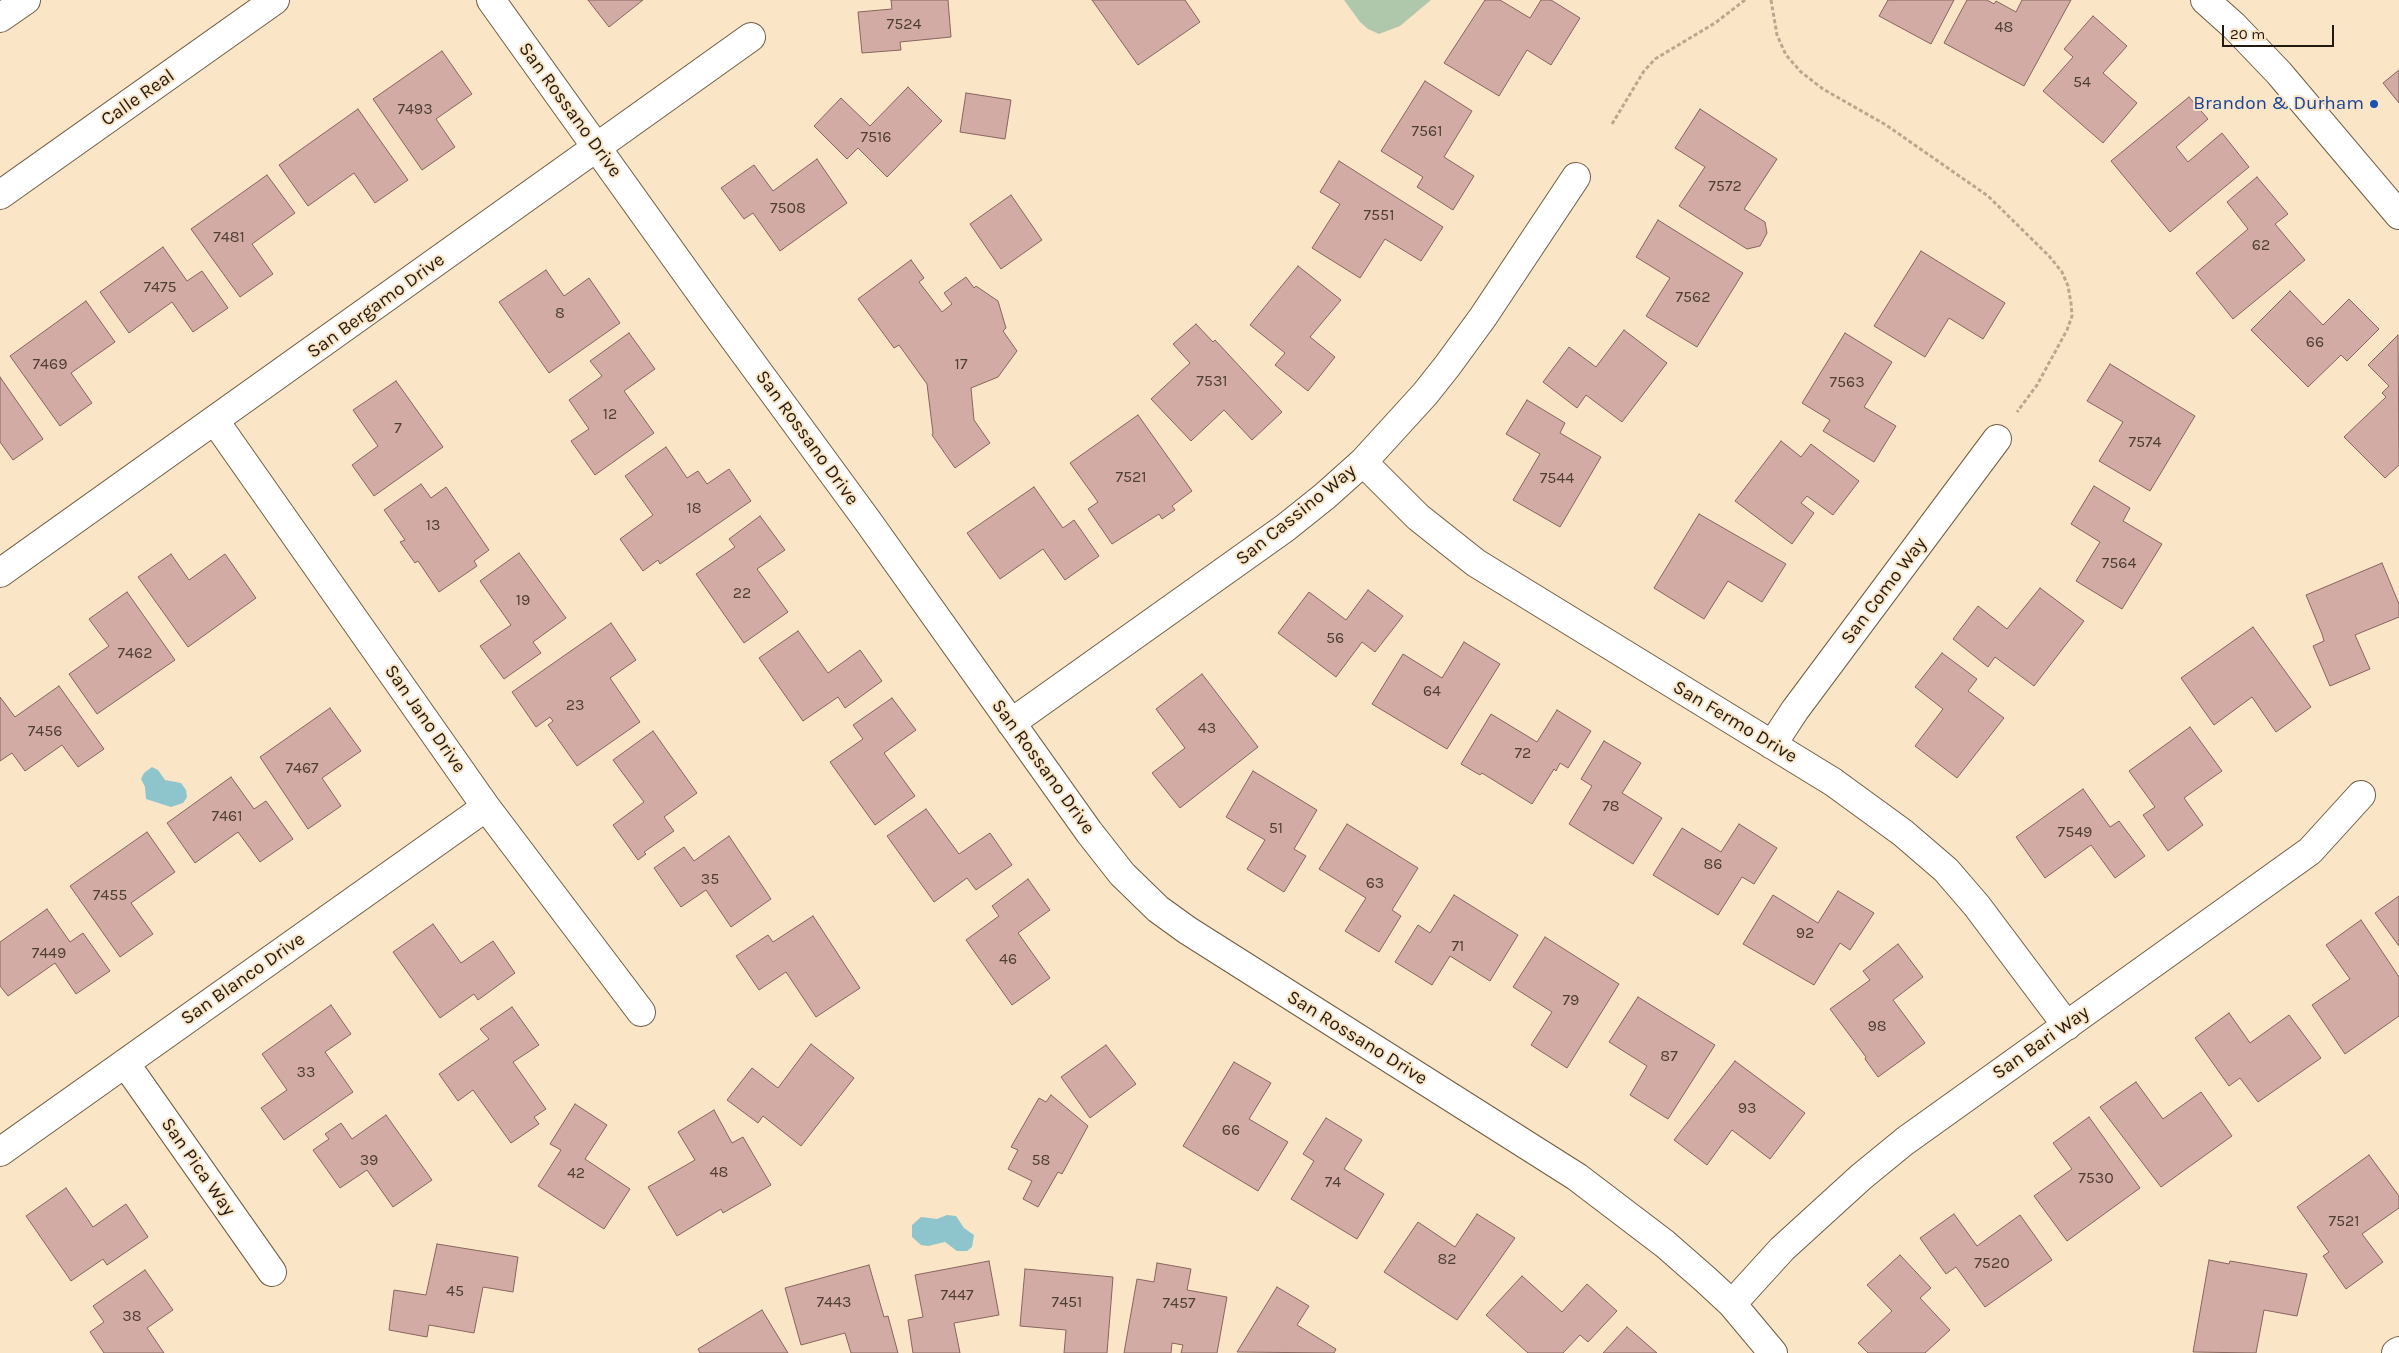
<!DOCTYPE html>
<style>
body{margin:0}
#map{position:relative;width:2399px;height:1353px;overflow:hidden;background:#fbe5c7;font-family:Karla,sans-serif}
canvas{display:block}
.scale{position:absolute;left:2222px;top:25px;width:112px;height:22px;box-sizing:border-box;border:2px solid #221a0f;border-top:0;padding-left:6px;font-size:15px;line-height:18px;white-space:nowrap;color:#221a0f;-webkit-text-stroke:4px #fbe5c7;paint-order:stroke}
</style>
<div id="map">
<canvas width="2399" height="1353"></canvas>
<div class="scale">20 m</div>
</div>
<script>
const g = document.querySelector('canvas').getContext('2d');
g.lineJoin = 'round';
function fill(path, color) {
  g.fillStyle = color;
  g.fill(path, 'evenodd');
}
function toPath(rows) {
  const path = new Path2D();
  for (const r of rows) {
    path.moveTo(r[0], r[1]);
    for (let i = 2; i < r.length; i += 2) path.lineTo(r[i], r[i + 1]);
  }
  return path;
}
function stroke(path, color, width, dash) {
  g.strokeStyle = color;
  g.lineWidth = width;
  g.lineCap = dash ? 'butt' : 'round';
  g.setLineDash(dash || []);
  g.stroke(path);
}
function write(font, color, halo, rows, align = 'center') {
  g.font = font + ' Karla,sans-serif';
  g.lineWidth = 4;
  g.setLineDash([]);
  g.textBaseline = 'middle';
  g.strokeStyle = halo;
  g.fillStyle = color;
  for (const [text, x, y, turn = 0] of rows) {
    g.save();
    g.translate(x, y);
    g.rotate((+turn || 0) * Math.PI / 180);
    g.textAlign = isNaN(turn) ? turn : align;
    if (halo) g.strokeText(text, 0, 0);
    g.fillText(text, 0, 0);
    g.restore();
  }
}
const green = toPath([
 [1344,0,1431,0,1400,26,1379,34,1368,29,1360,22]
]);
const water = toPath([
 [152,767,158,770,165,780,181,783,186,790,187,797,183,803,171,807,146,799,145,787,141,779,144,773],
 [947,1215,956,1216,964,1228,974,1235,972,1247,967,1251,957,1251,945,1242,928,1246,921,1245,912,1237,912,1225,921,1217,937,1219]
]);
const building = toPath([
 [588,0,643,0,609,27,588,0],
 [891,0,948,0,951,37,900,42,901,50,862,53,858,12,892,9,891,0],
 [1092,0,1185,0,1200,22,1138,65,1092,0],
 [1485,0,1500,0,1530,18,1541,0,1551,0,1580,18,1551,65,1527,50,1499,96,1444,63,1485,0],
 [1888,0,1954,0,1931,44,1879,16,1888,0],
 [1967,0,1987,0,1994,4,1996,1,2016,12,2022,0,2071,0,2024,86,1944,43,1967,0],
 [2093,16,2127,46,2103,73,2137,103,2103,143,2043,91,2073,57,2064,49,2093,16],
 [442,51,472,94,436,119,455,147,422,170,373,99,442,51],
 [2399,70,2399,103,2383,83,2399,70],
 [1425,81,1472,111,1444,157,1474,176,1453,210,1417,187,1423,177,1381,151,1425,81],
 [908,87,942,121,887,177,858,148,847,159,814,126,841,98,870,126,908,87],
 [966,93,1011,100,1005,139,960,132,966,93],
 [2189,97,2208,119,2176,147,2188,162,2222,133,2249,167,2170,232,2111,161,2189,97],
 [358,109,408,180,375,203,354,173,308,206,279,165,358,109],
 [1700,109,1777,159,1744,209,1765,222,1767,233,1760,246,1747,249,1679,206,1705,167,1675,148,1700,109],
 [817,159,847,203,780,251,753,213,744,219,721,188,754,165,773,191,817,159],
 [1339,161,1443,227,1421,261,1385,239,1360,278,1312,248,1340,204,1320,192,1339,161],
 [267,175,295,213,252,244,273,274,240,297,191,229,267,175],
 [2257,177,2288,214,2275,224,2305,260,2233,319,2196,273,2248,229,2227,202,2257,177],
 [1011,195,1042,240,1001,269,970,224,1011,195],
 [1658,220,1743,273,1697,347,1646,316,1670,278,1636,257,1658,220],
 [163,247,187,281,202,271,228,308,193,332,172,302,129,333,100,292,163,247],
 [1921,251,2005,303,1983,339,1949,318,1925,357,1874,326,1921,251],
 [911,260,924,278,919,282,942,312,952,304,944,293,966,277,974,288,976,286,998,301,1006,328,1003,331,1017,351,998,377,971,388,974,420,990,443,955,468,932,435,933,433,927,384,899,345,894,348,858,299,911,260],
 [1298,266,1341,300,1310,337,1335,357,1308,391,1275,365,1285,353,1250,325,1298,266],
 [546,270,564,296,589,278,620,323,549,373,499,302,546,270],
 [2290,291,2323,325,2349,299,2379,329,2347,361,2341,355,2308,387,2251,330,2290,291],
 [86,301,115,342,71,373,92,403,60,426,10,356,86,301],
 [1196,324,1213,342,1215,340,1282,412,1252,440,1224,410,1191,441,1151,399,1190,363,1173,344,1196,324],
 [1624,330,1667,363,1622,422,1586,395,1577,408,1543,382,1569,347,1596,367,1624,330],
 [629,333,655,369,624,391,654,433,595,475,571,441,589,429,569,400,602,376,590,361,629,333],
 [1845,333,1892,362,1864,407,1896,426,1874,462,1823,431,1830,420,1802,403,1845,333],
 [2398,335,2399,465,2385,478,2344,437,2386,397,2382,393,2389,386,2368,365,2398,335],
 [2110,364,2195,416,2150,491,2099,461,2123,422,2087,401,2110,364],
 [0,377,43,439,13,460,0,442,0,377],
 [396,381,443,447,374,496,352,465,378,446,353,410,396,381],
 [1527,400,1565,423,1560,433,1601,457,1560,527,1513,500,1540,454,1506,434,1527,400],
 [1138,415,1192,491,1172,506,1175,510,1162,519,1159,514,1112,544,1088,509,1098,502,1070,463,1138,415],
 [1781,441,1801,457,1811,444,1859,481,1833,515,1807,496,1801,503,1814,513,1792,544,1735,501,1781,441],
 [666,447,687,478,698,471,707,484,729,469,751,501,660,564,658,560,643,571,620,539,653,515,625,476,666,447],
 [421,484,431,498,446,487,489,550,474,561,477,566,439,592,418,561,415,563,400,542,405,540,384,510,421,484],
 [2094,486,2130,508,2123,521,2162,544,2122,609,2076,581,2100,542,2071,524,2094,486],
 [1034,487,1063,528,1074,520,1099,556,1065,580,1043,549,1000,579,967,533,1034,487],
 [1699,514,1786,564,1762,602,1728,581,1704,619,1654,588,1699,514],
 [760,516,785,550,757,569,788,612,744,643,696,574,735,547,729,539,760,516],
 [519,553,566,618,533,642,541,653,504,679,480,646,511,625,480,581,519,553],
 [171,554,189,580,225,554,256,598,188,647,138,577,171,554],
 [2382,563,2399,604,2399,617,2355,635,2370,669,2330,686,2313,646,2324,641,2322,634,2306,595,2382,563],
 [2040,588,2084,621,2034,686,1995,657,1988,667,1953,639,1978,606,2007,629,2040,588],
 [1368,590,1403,616,1375,652,1362,642,1336,677,1278,633,1309,592,1346,620,1368,590],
 [127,592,175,660,97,714,69,674,109,646,89,619,127,592],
 [611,623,636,660,610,678,640,722,577,766,548,725,553,721,550,717,536,727,512,692,611,623],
 [2253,627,2311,707,2276,732,2252,697,2214,725,2181,678,2253,627],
 [798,631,828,673,860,650,882,681,845,708,838,697,803,721,759,658,798,631],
 [1464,642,1500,664,1447,749,1372,704,1403,654,1442,678,1464,642],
 [1942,653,1977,679,1968,691,2004,718,1957,778,1915,746,1943,709,1915,687,1942,653],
 [1202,674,1258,747,1180,808,1152,773,1185,748,1156,709,1202,674],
 [59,686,104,749,78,767,62,745,25,771,12,753,0,761,0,697,15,717,59,686],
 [892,698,916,730,884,753,915,796,875,825,830,762,863,739,853,725,892,698],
 [330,708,361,751,322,778,341,806,308,829,260,757,330,708],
 [1557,710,1591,731,1568,768,1560,763,1556,771,1554,769,1532,804,1482,773,1480,775,1461,764,1491,714,1537,742,1557,710],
 [2190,727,2222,771,2184,798,2203,825,2168,851,2143,815,2155,807,2129,771,2190,727],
 [653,731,697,793,664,817,674,831,644,852,646,854,638,860,613,825,644,802,613,760,653,731],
 [1604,741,1641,763,1622,793,1662,818,1633,864,1569,824,1592,786,1581,779,1604,741],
 [1253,771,1317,810,1294,849,1306,856,1284,892,1247,869,1265,840,1226,817,1253,771],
 [231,777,254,809,266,801,293,839,260,862,238,832,195,863,167,823,231,777],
 [2083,789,2110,827,2119,821,2145,856,2115,878,2091,845,2045,878,2016,837,2083,789],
 [926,809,959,854,990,833,1012,865,976,890,967,878,934,902,887,836,926,809],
 [1347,824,1418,868,1392,910,1401,916,1379,952,1345,931,1366,898,1319,869,1347,824],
 [1739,824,1777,848,1754,884,1742,877,1718,915,1653,875,1682,828,1721,852,1739,824],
 [147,832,175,872,131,903,153,934,120,957,70,886,147,832],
 [729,836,771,899,731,927,706,890,681,907,654,868,684,847,694,861,729,836],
 [1028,879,1050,910,1018,933,1050,978,1012,1005,966,940,999,916,992,906,1028,879],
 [1838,891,1874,913,1850,950,1840,943,1814,985,1743,944,1773,895,1818,923,1838,891],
 [1454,895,1518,935,1490,981,1450,956,1432,985,1395,962,1418,925,1430,933,1454,895],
 [2399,896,2399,946,2375,913,2399,896],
 [47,909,70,942,83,933,110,971,76,994,55,963,8,996,0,986,0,942,47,909],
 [813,916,860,988,816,1017,786,972,759,990,736,956,768,935,773,942,813,916],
 [2361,920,2399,977,2399,1016,2345,1054,2312,1005,2350,979,2326,945,2361,920],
 [433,924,461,963,493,941,515,973,478,1000,474,994,440,1018,393,952,433,924],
 [1545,937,1619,984,1567,1068,1531,1045,1552,1012,1513,987,1545,937],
 [1898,944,1923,977,1893,1000,1925,1043,1878,1077,1865,1059,1866,1057,1830,1009,1870,980,1863,971,1898,944],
 [1638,997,1715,1045,1668,1119,1630,1095,1647,1066,1609,1042,1638,997],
 [331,1005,351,1034,325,1052,353,1092,284,1140,261,1108,287,1090,262,1054,331,1005],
 [512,1007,539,1045,513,1062,546,1109,534,1117,539,1124,511,1143,473,1090,458,1101,439,1074,489,1039,480,1029,512,1007],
 [2229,1013,2250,1043,2289,1015,2321,1058,2258,1102,2240,1078,2229,1086,2195,1038,2229,1013],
 [811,1044,854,1078,801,1146,763,1116,758,1123,727,1100,752,1068,778,1088,811,1044],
 [1106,1045,1136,1084,1090,1118,1061,1077,1106,1045],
 [1735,1061,1805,1113,1770,1159,1732,1130,1707,1165,1674,1140,1735,1061],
 [1234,1062,1271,1083,1249,1119,1288,1142,1258,1191,1183,1146,1234,1062],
 [2136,1082,2163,1119,2201,1092,2232,1136,2161,1187,2100,1107,2136,1082],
 [1051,1095,1088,1126,1062,1174,1058,1172,1038,1207,1023,1199,1032,1181,1008,1169,1018,1150,1011,1147,1039,1098,1046,1102,1051,1095],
 [575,1104,607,1125,585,1159,630,1189,604,1229,538,1186,561,1150,550,1144,575,1104],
 [714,1110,732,1143,743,1137,771,1185,723,1213,721,1209,677,1236,648,1187,695,1160,678,1132,714,1110],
 [386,1115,432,1180,393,1207,367,1170,340,1188,313,1150,329,1139,325,1134,341,1123,352,1139,386,1115],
 [2089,1117,2140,1188,2067,1241,2034,1196,2072,1169,2053,1143,2089,1117],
 [1326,1118,1362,1140,1344,1169,1384,1194,1357,1239,1291,1199,1314,1161,1303,1154,1326,1118],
 [2369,1155,2399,1196,2399,1208,2362,1234,2383,1262,2346,1289,2323,1256,2329,1252,2297,1207,2369,1155],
 [66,1188,93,1227,126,1204,148,1237,107,1265,103,1259,71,1281,26,1216,66,1188],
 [1477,1214,1515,1238,1457,1320,1384,1272,1418,1222,1455,1247,1477,1214],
 [1954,1214,1977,1246,2020,1215,2052,1260,1985,1307,1956,1267,1946,1274,1920,1238,1954,1214],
 [437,1244,518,1257,513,1292,483,1287,474,1333,429,1325,427,1337,389,1330,394,1290,426,1295,437,1244],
 [1900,1255,1931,1288,1920,1298,1950,1330,1925,1353,1868,1353,1858,1343,1892,1311,1867,1285,1900,1255],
 [2209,1260,2229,1264,2230,1261,2307,1274,2297,1316,2264,1310,2256,1353,2193,1352,2209,1260],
 [989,1261,999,1315,954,1323,960,1353,913,1353,908,1320,923,1317,915,1275,989,1261],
 [1157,1263,1191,1269,1187,1290,1227,1297,1217,1353,1181,1353,1183,1345,1172,1343,1171,1353,1124,1353,1137,1279,1154,1282,1157,1263],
 [869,1265,884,1317,888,1316,898,1353,851,1353,845,1333,801,1345,785,1288,869,1265],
 [1025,1269,1113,1277,1107,1353,1064,1353,1066,1330,1020,1326,1025,1269],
 [145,1270,173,1310,147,1328,164,1353,104,1353,90,1332,104,1322,93,1306,145,1270],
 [1522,1276,1562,1312,1587,1284,1617,1311,1588,1342,1580,1335,1563,1353,1528,1353,1486,1315,1522,1276],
 [1277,1287,1309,1306,1297,1325,1336,1349,1334,1353,1237,1352,1277,1287],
 [762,1310,788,1353,700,1353,698,1349,762,1310],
 [1627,1327,1657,1353,1603,1353,1627,1327]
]);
const path = toPath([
 [1771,0,1777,35,1786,55,1801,72,1823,89,1886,125,1988,196,2049,256,2062,272,2068,286,2071,303,2072,316,2067,330,2037,385,2017,412],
 [1612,124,1644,71,1655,59,1715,23,1745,0]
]);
const minor = toPath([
 [491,0,710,306,867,520,1089,832,1122,874,1158,909,1187,930,1577,1177,1665,1244,1705,1279,1732,1304,1773,1353],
 [2205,0,2234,26,2279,73,2399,215],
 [0,195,275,0],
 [215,421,486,807,641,1012],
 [1363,462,1418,517,1476,563,1833,782,1903,833,1946,870,1977,906,2067,1026],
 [0,573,751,37],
 [1011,723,1285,528,1325,496,1363,462,1425,394,1448,365,1483,317,1576,177],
 [1772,745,1795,710,1997,439],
 [125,1063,272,1272],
 [0,1152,486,807],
 [1732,1304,1782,1249,1861,1177,1905,1141,2310,851,2361,795],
 [2396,1353,2399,1351]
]);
const highway = toPath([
 [0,18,26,0]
]);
const markers = [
 [2374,104,5,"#1a4fb4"]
];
const numberNames = [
 ["7524",904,24],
 ["48",2004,27],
 ["54",2082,82],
 ["7493",415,109],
 ["7561",1427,131],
 ["7516",876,137],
 ["7572",1725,186],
 ["7508",788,208],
 ["7551",1379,215],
 ["7481",229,237],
 ["62",2261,245],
 ["7475",160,287],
 ["7562",1693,297],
 ["8",560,313],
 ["66",2315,342],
 ["7469",50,364],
 ["17",961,364],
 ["7531",1212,381],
 ["7563",1847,382],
 ["12",610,414],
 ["7",398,428],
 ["7574",2145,442],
 ["7521",1131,477],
 ["7544",1557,478],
 ["18",694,508],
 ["13",433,525],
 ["7564",2119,563],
 ["22",742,593],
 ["19",523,600],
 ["56",1335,638],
 ["7462",135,653],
 ["64",1432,691],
 ["23",575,705],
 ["43",1207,728],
 ["7456",45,731],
 ["72",1523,753],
 ["7467",302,768],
 ["78",1611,806],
 ["7461",227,816],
 ["51",1276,828],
 ["7549",2075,832],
 ["86",1713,864],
 ["35",710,879],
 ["63",1375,883],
 ["7455",110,895],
 ["92",1805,933],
 ["71",1458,946],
 ["7449",49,953],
 ["46",1008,959],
 ["79",1571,1000],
 ["98",1877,1026],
 ["87",1669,1056],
 ["33",306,1072],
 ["93",1747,1108],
 ["66",1231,1130],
 ["39",369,1160],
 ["58",1041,1160],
 ["48",719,1172],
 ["42",576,1173],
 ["7530",2096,1178],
 ["74",1333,1182],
 ["7521",2344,1221],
 ["82",1447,1259],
 ["7520",1992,1263],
 ["45",455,1291],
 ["7447",957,1295],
 ["7443",834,1302],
 ["7451",1067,1302],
 ["7457",1179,1303],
 ["38",132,1316]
];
const streetNames = [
 ["Calle Real",138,98,-35],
 ["San Rossano Drive",570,110,54],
 ["San Bergamo Drive",376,306,-36],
 ["San Rossano Drive",807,438,54],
 ["San Cassino Way",1296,515,-39],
 ["San Como Way",1884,591,-53],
 ["San Jano Drive",425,719,55],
 ["San Fermo Drive",1735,722,31],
 ["San Rossano Drive",1043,767,54],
 ["San Blanco Drive",243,979,-35],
 ["San Rossano Drive",1357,1038,32],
 ["San Bari Way",2041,1043,-35],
 ["San Pica Way",198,1167,55]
];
const transitNames = [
 ["Brandon & Durham",2364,104]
];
fill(green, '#afc7aa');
fill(water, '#8ec5cc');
fill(building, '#d2aca4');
stroke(building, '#87645d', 1);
stroke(minor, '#6f5c42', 30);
stroke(highway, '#6f5c42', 30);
stroke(path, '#b9a88f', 3, [4, 2.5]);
stroke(minor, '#fff', 28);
stroke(highway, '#fff', 28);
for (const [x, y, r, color] of markers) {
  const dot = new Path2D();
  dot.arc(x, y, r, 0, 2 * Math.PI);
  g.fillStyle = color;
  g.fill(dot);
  stroke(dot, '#fbe5c7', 2);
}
write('16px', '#4e3e34', null, numberNames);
write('19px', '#221a0f', '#fbe5c7', streetNames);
write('19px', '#164399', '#fbe5c7', transitNames, 'right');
</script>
